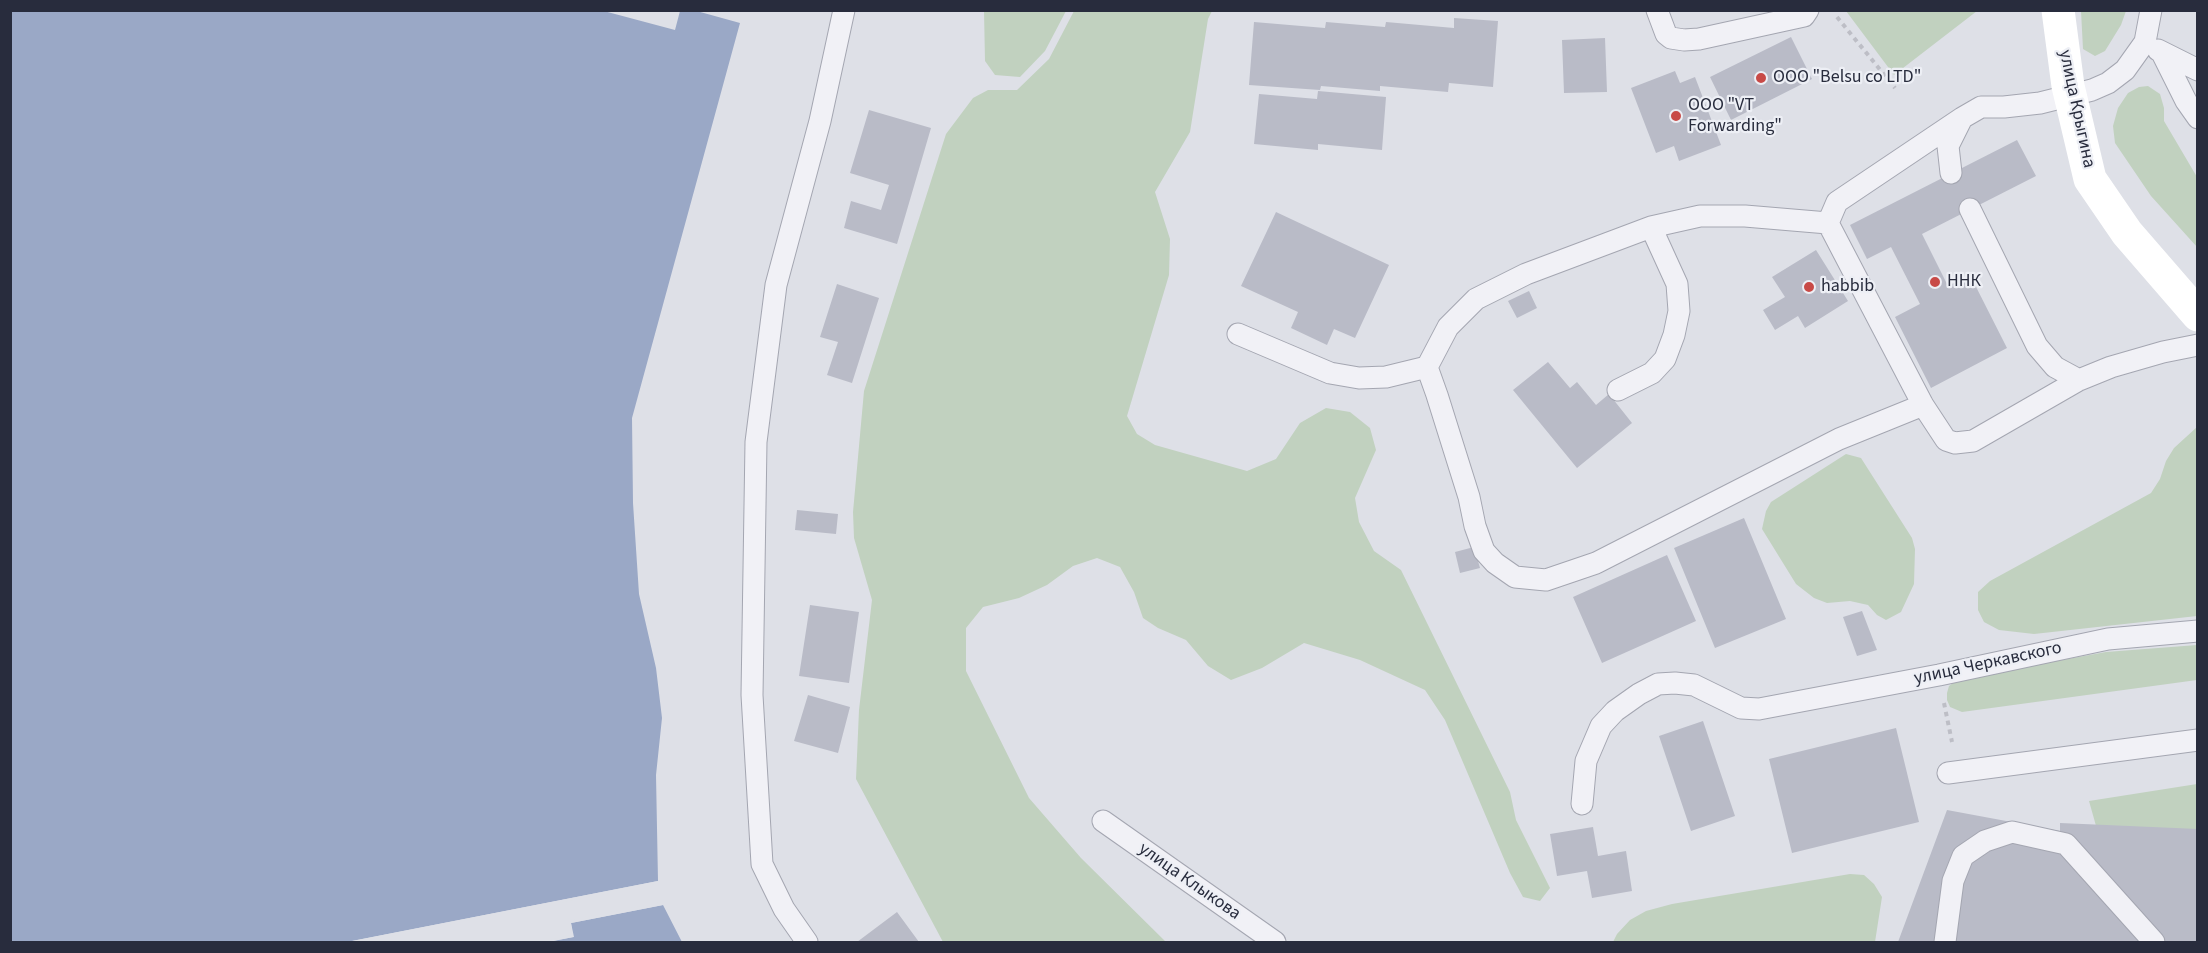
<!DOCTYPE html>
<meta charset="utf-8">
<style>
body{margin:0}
#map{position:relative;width:2208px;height:953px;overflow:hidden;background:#dee0e7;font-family:"Source Sans 3",sans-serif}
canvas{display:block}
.frame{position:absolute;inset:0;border:12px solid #282c3d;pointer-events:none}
</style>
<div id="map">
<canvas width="2208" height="953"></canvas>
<div class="frame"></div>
</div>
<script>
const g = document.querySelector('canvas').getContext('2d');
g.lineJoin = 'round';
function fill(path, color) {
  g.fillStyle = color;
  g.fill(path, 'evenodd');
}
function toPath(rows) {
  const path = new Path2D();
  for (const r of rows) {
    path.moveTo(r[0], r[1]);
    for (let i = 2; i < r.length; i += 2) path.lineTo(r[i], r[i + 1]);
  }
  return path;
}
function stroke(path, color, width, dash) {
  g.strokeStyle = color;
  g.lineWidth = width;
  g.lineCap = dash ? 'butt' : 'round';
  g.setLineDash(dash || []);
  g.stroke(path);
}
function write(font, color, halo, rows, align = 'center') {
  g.font = font + ' "Source Sans 3",sans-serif';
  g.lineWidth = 4.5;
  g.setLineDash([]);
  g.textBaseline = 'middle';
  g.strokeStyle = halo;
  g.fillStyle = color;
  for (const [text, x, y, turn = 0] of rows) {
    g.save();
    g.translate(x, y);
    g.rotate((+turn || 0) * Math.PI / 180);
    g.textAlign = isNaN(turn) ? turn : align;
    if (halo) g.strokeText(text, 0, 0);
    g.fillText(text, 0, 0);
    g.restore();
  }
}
const green = toPath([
 [984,11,984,10,1066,11,1045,51,1020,77,995,75,985,61],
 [1074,11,1212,11,1208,19,1190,132,1155,192,1170,239,1169,275,1127,416,1137,434,1155,445,1247,471,1276,459,1300,423,1326,408,1350,412,1370,428,1376,450,1355,498,1359,522,1374,551,1401,570,1510,792,1516,820,1550,888,1540,901,1523,897,1510,873,1445,720,1425,690,1360,660,1304,643,1262,668,1231,680,1208,666,1186,640,1158,628,1143,618,1134,592,1120,567,1097,558,1073,566,1047,585,1019,598,983,607,966,628,966,671,1029,798,1081,858,1166,942,943,942,856,779,859,710,872,600,854,538,853,512,864,391,946,134,973,98,988,90,1017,90,1049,59],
 [1846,11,1977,11,1894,75],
 [2081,11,2126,11,2121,25,2105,51,2095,56,2083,49],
 [2148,86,2160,94,2164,108,2164,121,2197,177,2197,247,2151,196,2115,143,2113,126,2118,108,2128,93,2139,87],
 [2197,427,2197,616,2034,634,1999,630,1984,622,1978,610,1978,592,1990,581,2151,493,2160,479,2166,461,2174,448],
 [1846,454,1861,458,1912,538,1915,549,1914,584,1901,612,1886,620,1877,615,1868,605,1850,601,1827,603,1814,598,1796,584,1762,529,1766,511,1771,502],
 [2197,645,2197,680,1962,712,1950,707,1947,700,1947,693,1949,686,1958,679,2106,652],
 [2197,784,2197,942,2172,942,2100,840,2089,801],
 [1850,874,1864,875,1874,884,1882,897,1875,942,1613,942,1617,934,1630,920,1646,911,1672,904]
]);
const water = toPath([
 [600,10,675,30,680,11,693,10,740,23,632,418,633,503,639,594,656,668,662,718,656,775,658,881,347,942,11,942,10,11],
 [663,905,682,942,549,942,573,937,571,923]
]);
const pier = toPath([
 [658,881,659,883,363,942,347,942],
 [662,902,663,905,571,923,574,937,546,942,548,940,570,935,568,923,570,920]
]);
const building = toPath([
 [1454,18,1498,21,1493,87,1449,83,1448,92,1380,86,1380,91,1321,86,1320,90,1249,85,1254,22,1325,28,1326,22,1385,27,1386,22,1454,28],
 [1791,37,1812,79,1731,120,1710,77],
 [1605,38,1607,92,1564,93,1562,40],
 [1675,71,1680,83,1695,77,1721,145,1679,161,1674,146,1656,153,1631,88],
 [1318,91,1386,97,1382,150,1318,144,1318,150,1254,144,1259,94,1317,99],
 [869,110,931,128,897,244,844,228,851,201,881,210,889,185,850,173],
 [2017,140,2036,176,1922,234,1948,286,1970,275,2007,348,1931,388,1895,317,1920,304,1891,247,1867,259,1850,225],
 [1276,212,1389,265,1355,338,1334,329,1327,345,1291,328,1298,312,1241,286],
 [1816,250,1848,301,1805,328,1798,316,1775,330,1763,310,1785,297,1772,277],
 [837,284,879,298,852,383,827,375,838,342,820,337],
 [1529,291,1537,308,1517,318,1508,301],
 [1548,362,1570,388,1577,382,1596,405,1609,394,1632,423,1577,468,1513,390],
 [797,510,838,514,836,534,795,530],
 [1744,518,1786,619,1715,648,1674,548],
 [1474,547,1480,568,1460,573,1455,552],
 [1667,555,1696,621,1602,663,1573,597],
 [810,605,859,612,849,683,799,676],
 [1862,611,1877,650,1857,656,1843,617],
 [808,695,850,707,838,753,794,741],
 [1703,721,1735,816,1691,831,1659,736],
 [1896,728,1919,822,1792,853,1769,759],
 [1947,810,2060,831,2060,823,2198,829,2198,942,1898,942],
 [1593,827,1598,856,1626,851,1632,891,1592,898,1587,871,1557,876,1550,834],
 [897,912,919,942,857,942]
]);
const path = toPath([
 [1837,17,1895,88],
 [1944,703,1952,742]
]);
const lane = toPath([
 [1657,10,1666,34,1671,38,1684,40,1699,39,1804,16,1808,10],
 [2158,50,2198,70],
 [2162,53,2186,101,2198,118],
 [1962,118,1837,202,1828,223,1923,405,1946,440,1955,443,1973,441,2079,380],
 [1951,173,1948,146,1962,118,1981,107,2004,107,2040,103,2092,90,2108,83,2125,70,2145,42,2151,10],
 [1970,209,2037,346,2055,367,2079,380,2111,367,2163,352,2198,345],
 [1238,334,1330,373,1359,378,1386,377,1427,367,1448,327,1476,299,1526,274,1651,227,1700,216,1745,216,1828,223],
 [1427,367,1437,395,1469,497,1475,526,1484,551,1495,563,1515,577,1546,580,1596,563,1839,439,1923,405],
 [1618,390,1652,373,1665,359,1674,335,1679,311,1677,284,1651,227],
 [1948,773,2198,740],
 [1582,804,1586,761,1601,726,1615,711,1639,694,1658,684,1675,683,1694,685,1741,708,1759,709,1939,675,2108,639,2198,631],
 [1103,821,1275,942],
 [807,942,784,909,762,864,752,695,756,442,776,285,820,121,844,10],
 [1945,942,1953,881,1963,856,1985,841,2012,832,2066,844,2154,942]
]);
const secondary = toPath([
 [2058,10,2068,86,2090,179,2127,233,2198,315]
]);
const markers = [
 [1761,78,6,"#c84a47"],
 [1676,116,6,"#c84a47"],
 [1935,282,6,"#c84a47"],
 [1809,287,6,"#c84a47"]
];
const poiNames = [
 ["OOO \"Belsu co LTD\"",1773,78],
 ["OOO \"VT",1688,106],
 ["Forwarding\"",1688,127],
 ["ННК",1947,282],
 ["habbib",1821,287]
];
const streetNames = [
 ["улица Крыгина",2076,109,78],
 ["улица Черкавского",1988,664,-12],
 ["улица Клыкова",1189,882,35]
];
fill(green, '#c1d1bf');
fill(water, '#9aa8c6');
fill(pier, '#dee0e7');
fill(building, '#b9bbc7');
stroke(lane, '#a4a6b1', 23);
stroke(path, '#bdbec6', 4, [4.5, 4.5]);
stroke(lane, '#f1f1f6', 21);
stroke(secondary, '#fff', 33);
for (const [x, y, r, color] of markers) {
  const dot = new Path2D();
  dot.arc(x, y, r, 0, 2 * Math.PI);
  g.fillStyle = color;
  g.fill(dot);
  stroke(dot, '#edeff5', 2);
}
write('18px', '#282c3d', '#edeff5', poiNames, 'left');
write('18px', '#282c3d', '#edeff5', streetNames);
</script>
